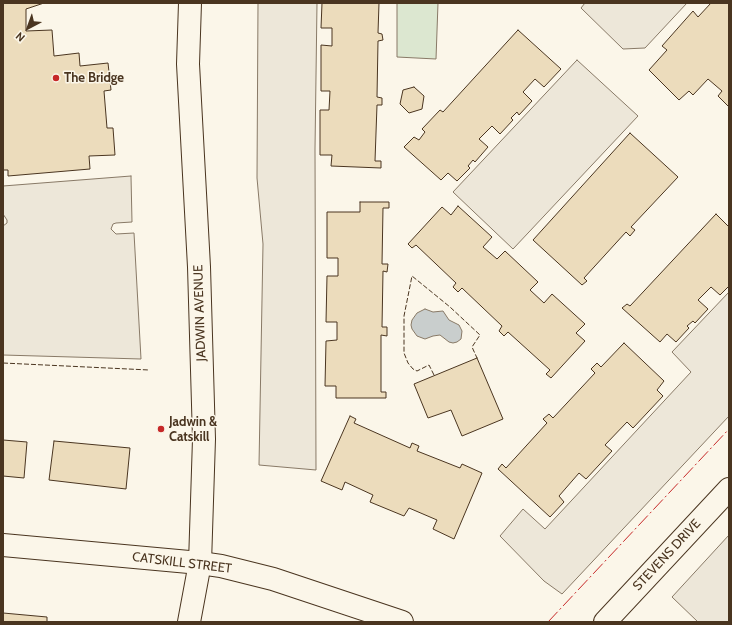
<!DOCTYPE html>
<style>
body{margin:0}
#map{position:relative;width:732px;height:625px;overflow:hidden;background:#fbf6e9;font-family:Cabin,sans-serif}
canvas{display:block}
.frame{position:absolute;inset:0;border:4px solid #4a3520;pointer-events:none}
.north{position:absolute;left:8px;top:8px;width:40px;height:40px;-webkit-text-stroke:3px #fbf6e9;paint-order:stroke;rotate:221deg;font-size:11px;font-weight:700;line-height:16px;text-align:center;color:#4a3520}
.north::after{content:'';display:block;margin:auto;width:14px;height:18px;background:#4a3520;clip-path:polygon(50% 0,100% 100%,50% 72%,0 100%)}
</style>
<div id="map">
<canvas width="732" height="625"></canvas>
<div class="frame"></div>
<div class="north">N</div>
</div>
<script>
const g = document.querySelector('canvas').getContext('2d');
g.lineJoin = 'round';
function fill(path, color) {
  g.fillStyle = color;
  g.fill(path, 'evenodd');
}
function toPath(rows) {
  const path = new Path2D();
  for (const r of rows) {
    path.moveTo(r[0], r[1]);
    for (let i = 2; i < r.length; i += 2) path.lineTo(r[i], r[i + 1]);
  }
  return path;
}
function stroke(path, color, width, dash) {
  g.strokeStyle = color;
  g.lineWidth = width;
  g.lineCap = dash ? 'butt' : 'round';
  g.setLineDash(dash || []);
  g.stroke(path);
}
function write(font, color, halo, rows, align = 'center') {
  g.font = font + ' Cabin,sans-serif';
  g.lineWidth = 3;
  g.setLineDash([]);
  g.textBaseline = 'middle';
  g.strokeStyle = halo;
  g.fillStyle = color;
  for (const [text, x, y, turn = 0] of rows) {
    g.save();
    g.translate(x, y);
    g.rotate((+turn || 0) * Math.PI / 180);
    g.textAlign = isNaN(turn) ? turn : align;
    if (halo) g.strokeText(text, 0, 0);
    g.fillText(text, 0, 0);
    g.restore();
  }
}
const green = toPath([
 [397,3,438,3,436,59,397,57,397,3]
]);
const parking = toPath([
 [258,3,317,3,315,149,316,470,259,465,263,244,257,178,258,3],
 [585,3,687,3,645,48,623,49,581,8,585,3],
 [577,60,638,116,513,249,453,192,577,60],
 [131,176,132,222,116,223,113,224,111,229,116,234,134,233,141,359,3,355,3,226,7,223,7,220,3,214,3,186,131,176],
 [729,292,729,416,562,594,544,581,500,536,523,509,545,529,691,372,672,352,729,292],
 [729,535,729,622,698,622,672,597,729,535]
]);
const water = toPath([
 [425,309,433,312,443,311,449,320,459,325,462,331,461,339,457,342,453,343,449,342,440,335,433,336,425,339,417,336,412,329,411,325,412,320,417,313,425,309]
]);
const building = toPath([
 [3,3,44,3,26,9,26,31,52,30,54,56,79,53,80,66,108,63,111,90,104,91,107,128,113,128,115,155,89,156,90,169,8,176,8,170,3,170,3,3],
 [322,3,379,3,378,33,382,34,383,40,378,41,377,97,382,98,382,105,377,105,375,161,381,161,381,168,331,166,332,155,320,155,320,110,329,110,330,91,321,91,321,45,332,46,332,28,321,28,322,3],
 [711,3,729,3,729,107,718,96,722,91,708,79,693,95,689,91,679,100,649,70,667,50,662,46,693,11,698,17,711,3],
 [518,30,561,69,544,87,535,79,523,92,532,101,519,115,517,112,511,118,513,120,500,134,492,126,479,139,488,147,475,162,473,160,468,166,470,168,457,181,448,173,441,180,404,147,414,137,419,140,425,132,422,129,440,110,443,112,518,30],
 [414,87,424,96,422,109,409,113,400,104,403,90,414,87],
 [630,133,678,177,631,227,635,230,630,236,626,232,584,278,587,281,582,285,533,240,630,133],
 [360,202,389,202,389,208,383,208,382,264,388,264,387,272,383,271,382,327,387,327,387,336,381,335,381,392,386,392,386,398,336,398,336,386,325,386,326,341,337,340,337,322,326,322,327,276,338,276,338,258,327,258,327,212,360,212,360,202],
 [458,206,492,237,483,247,497,259,505,251,538,282,530,290,544,303,552,294,585,324,576,333,585,341,551,378,546,374,550,370,508,332,504,336,499,331,502,326,462,288,458,292,453,287,456,283,416,245,412,248,408,244,442,207,451,215,458,206],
 [716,214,729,227,729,286,720,295,711,287,698,300,708,309,695,323,693,321,687,326,689,328,676,342,667,334,660,342,622,308,627,304,630,306,716,214],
 [624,343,664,381,657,390,663,396,633,428,627,422,605,445,612,451,586,479,579,473,559,496,564,502,550,517,498,469,502,464,506,468,547,423,543,419,549,414,553,418,595,373,591,369,597,363,601,367,624,343],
 [477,358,503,419,462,436,451,410,428,418,414,384,477,358],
 [350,416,356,419,354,423,410,448,412,443,419,446,417,451,460,468,462,464,482,473,454,539,433,529,437,520,409,508,404,516,370,502,373,495,345,482,342,490,321,481,350,416],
 [3,440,27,442,24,478,3,476,3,440],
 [54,441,130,448,126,489,49,480,54,441],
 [3,613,47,617,47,622,3,622,3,613]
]);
const minor = toPath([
 [3,545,200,563]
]);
const tertiary = toPath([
 [200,563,221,566,273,579,402,622],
 [605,622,729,489]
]);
const primary = toPath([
 [189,622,200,563,204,439,199,267,188,64,190,3]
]);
const fence = toPath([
 [3,363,149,370],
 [434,375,429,365,417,371,413,369,408,363,404,353,404,316,412,276,450,307,480,335,472,347,477,358]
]);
const power = toPath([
 [548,622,729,429]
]);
const markers = [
 [56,78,4,"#c62828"],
 [161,429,4,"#c62828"]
];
const poiNames = [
 ["The Bridge",64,78],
 ["Jadwin &",169,422],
 ["Catskill",169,437]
];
const streetNames = [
 ["JADWIN AVENUE",200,313,-92],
 ["STEVENS DRIVE",667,555,-47],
 ["CATSKILL STREET",182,563,7]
];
fill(green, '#dce7d0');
stroke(green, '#887966', 1);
fill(parking, '#ede7d9');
stroke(parking, '#887966', 1);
fill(water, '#c9cecd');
stroke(water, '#887966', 1);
fill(building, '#ecdcbc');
stroke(building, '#4a3520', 1);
stroke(minor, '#4a3520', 24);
stroke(tertiary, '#4a3520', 24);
stroke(primary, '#4a3520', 24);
stroke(minor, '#fbf6e9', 22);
stroke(tertiary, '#fbf6e9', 22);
stroke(primary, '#fbf6e9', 22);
stroke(fence, '#4a3520', 1, [5, 2]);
stroke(power, '#c62828', 1, [14, 3, 2, 3]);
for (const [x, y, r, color] of markers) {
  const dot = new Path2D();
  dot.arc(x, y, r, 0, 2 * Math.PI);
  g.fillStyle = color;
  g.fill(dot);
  stroke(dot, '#fbf6e9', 1.5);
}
write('bold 13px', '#4a3520', '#fbf6e9', poiNames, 'left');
write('13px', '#4a3520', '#fbf6e9', streetNames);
</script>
